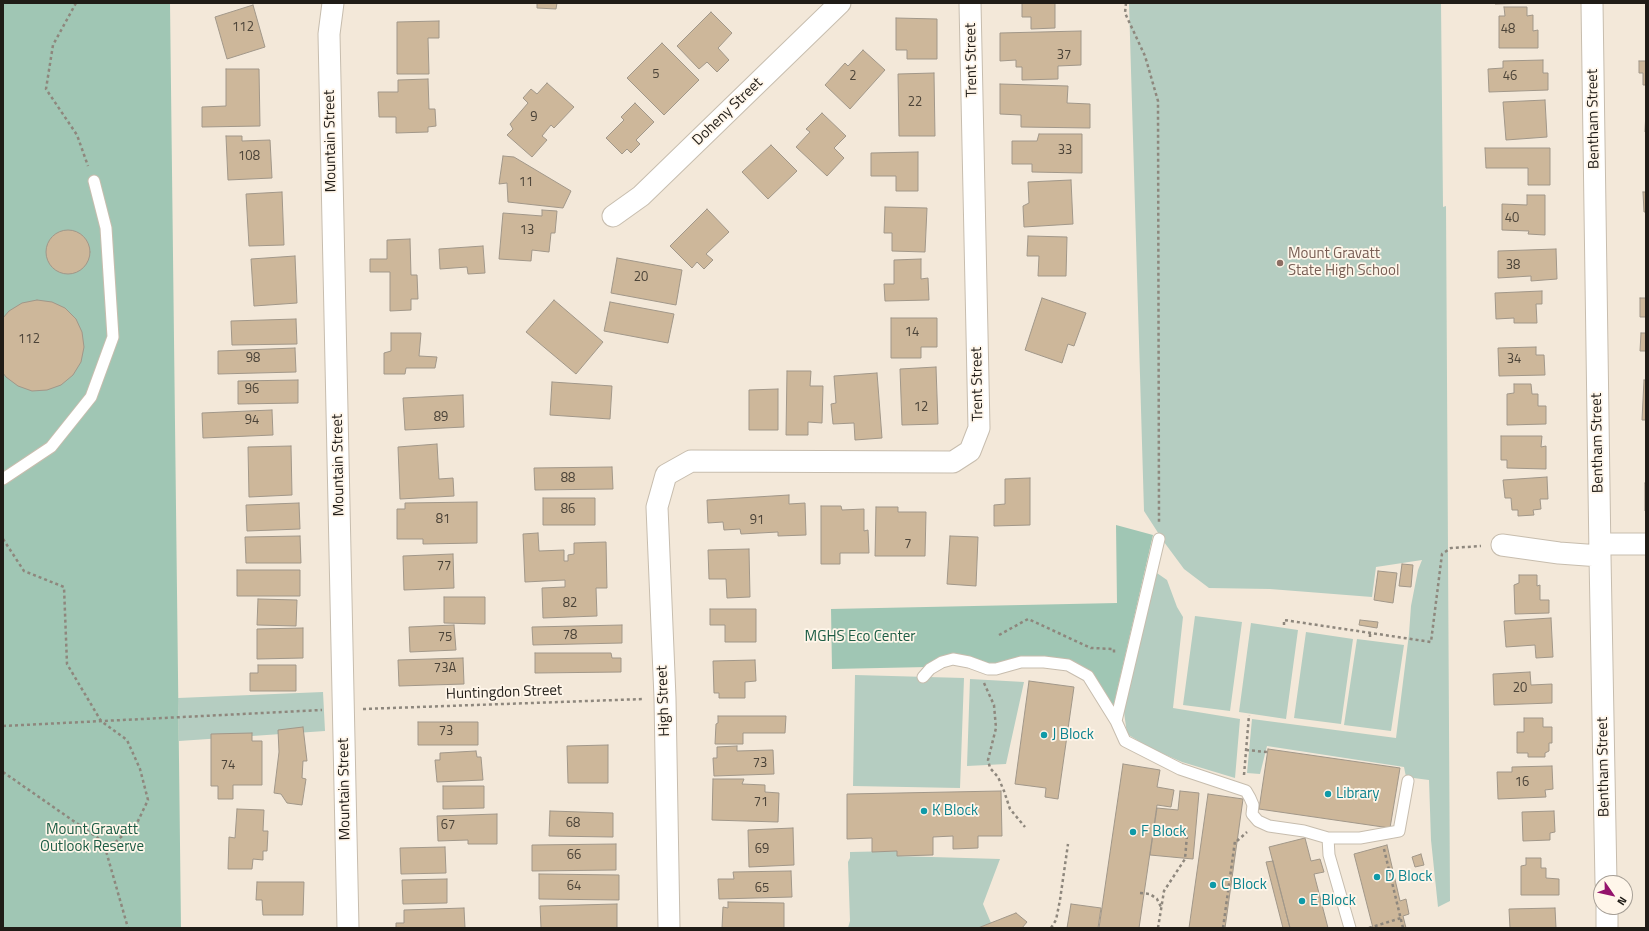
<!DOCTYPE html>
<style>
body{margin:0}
#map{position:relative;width:1649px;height:931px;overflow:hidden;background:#f3e8d9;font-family:"Titillium Web",sans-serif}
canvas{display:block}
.frame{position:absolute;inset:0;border:4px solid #201c17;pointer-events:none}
.north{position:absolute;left:1593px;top:875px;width:40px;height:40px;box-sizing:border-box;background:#fff6ea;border:1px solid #a69f96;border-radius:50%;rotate:124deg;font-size:11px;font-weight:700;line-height:16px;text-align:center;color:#201c17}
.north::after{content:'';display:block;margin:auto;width:14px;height:18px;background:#94136c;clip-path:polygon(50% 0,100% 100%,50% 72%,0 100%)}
</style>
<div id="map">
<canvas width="1649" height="931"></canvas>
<div class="frame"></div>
<div class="north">N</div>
</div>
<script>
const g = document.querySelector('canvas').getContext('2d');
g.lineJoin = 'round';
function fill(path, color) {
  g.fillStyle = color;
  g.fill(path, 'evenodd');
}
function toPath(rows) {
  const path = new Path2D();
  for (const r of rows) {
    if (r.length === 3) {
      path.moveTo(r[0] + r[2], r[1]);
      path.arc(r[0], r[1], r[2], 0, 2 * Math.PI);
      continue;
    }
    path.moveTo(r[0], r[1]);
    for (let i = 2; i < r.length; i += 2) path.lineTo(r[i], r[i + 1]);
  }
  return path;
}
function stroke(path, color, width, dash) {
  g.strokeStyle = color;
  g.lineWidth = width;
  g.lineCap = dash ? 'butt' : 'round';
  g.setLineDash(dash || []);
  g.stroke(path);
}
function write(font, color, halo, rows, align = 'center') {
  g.font = font + ' "Titillium Web",sans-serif';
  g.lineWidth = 3.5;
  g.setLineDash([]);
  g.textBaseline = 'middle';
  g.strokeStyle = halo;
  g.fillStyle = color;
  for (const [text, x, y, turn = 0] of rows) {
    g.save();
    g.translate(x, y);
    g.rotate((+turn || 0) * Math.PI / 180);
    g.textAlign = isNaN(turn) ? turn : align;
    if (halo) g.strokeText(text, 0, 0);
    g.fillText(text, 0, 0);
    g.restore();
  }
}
const green = toPath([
 [1129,3,1441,3,1443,207,1446,206,1450,901,1438,907,1431,840,1429,780,1406,777,1404,767,1267,746,1260,774,1247,773,1252,719,1396,738,1409,634,1411,606,1418,570,1422,560,1376,567,1372,597,1270,589,1209,588,1184,569,1164,542,1144,511],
 [1154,571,1167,580,1177,607,1183,617,1173,708,1240,719,1235,778,1182,762,1152,749,1127,734,1124,712],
 [1195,616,1242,622,1230,711,1183,705],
 [1251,623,1298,630,1286,719,1239,712],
 [1306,632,1353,639,1341,724,1294,718],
 [1357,639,1404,645,1391,731,1344,725],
 [855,675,964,678,960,788,853,786],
 [970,679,1024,682,1006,764,967,766],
 [323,692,325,731,179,741,178,698],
 [897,851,897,856,1000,859,983,904,991,923,978,928,848,928,850,921,848,862,850,858,850,852]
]);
const forest = toPath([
 [3,3,170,3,181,928,3,928],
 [1116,525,1153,535,1113,708,1070,662,995,666,977,661,928,667,832,669,831,609,1117,603]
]);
const building = toPath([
 [537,3,557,3,556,9,537,8,537,3],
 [1022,3,1055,3,1055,28,1031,29,1031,17,1022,17,1022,3],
 [1495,3,1531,3,1495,4,1495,3],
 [253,5,265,47,227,59,215,17,253,5],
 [1504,7,1527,7,1527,16,1533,15,1533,31,1538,30,1538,48,1499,48,1499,16,1505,16,1504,7],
 [711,12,732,33,718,48,729,60,717,72,707,62,699,69,677,46,711,12],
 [896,18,937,19,937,59,907,59,907,50,896,50,896,18],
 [439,21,439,38,428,38,429,74,397,74,397,22,439,21],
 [1081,31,1081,65,1058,66,1058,79,1022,80,1022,67,1016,67,1016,60,1000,61,1000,33,1081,31],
 [662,43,699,80,664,115,627,78,662,43],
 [863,50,885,70,850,109,825,85,845,63,848,66,863,50],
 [1543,60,1543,73,1548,73,1548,90,1489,92,1488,69,1503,68,1503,61,1543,60],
 [1639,61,1646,61,1646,85,1643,85,1643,73,1639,73,1639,61],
 [226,69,259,69,260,126,202,127,202,107,226,106,226,69],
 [934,73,935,136,899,136,898,74,934,73],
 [428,79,429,109,435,109,436,126,428,127,428,132,396,133,396,117,379,117,378,92,398,92,398,80,428,79],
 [547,83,574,107,554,128,551,125,542,136,547,140,532,157,507,135,513,129,510,124,528,103,523,98,531,89,537,94,547,83],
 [1000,84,1068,86,1067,103,1090,104,1090,128,1021,127,1021,115,1000,114,1000,84],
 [1545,100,1547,137,1506,140,1503,102,1545,100],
 [635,103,654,122,636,140,640,144,631,153,627,149,622,154,606,138,624,120,621,117,635,103],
 [1646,110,1646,132,1645,132,1646,110],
 [822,113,846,136,834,148,844,158,827,176,796,147,810,132,806,129,822,113],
 [1039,134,1082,134,1082,173,1032,172,1032,164,1012,164,1012,141,1037,141,1039,134],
 [226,136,242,136,242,141,270,140,272,178,228,180,226,136],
 [771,145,797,171,768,199,742,172,771,145],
 [1485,148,1550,148,1550,185,1528,185,1528,168,1486,168,1485,148],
 [918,152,918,191,896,191,896,176,871,176,871,153,918,152],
 [503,156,514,157,571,191,563,208,508,202,507,183,499,184,503,156],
 [1071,180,1073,224,1024,227,1023,206,1029,203,1028,182,1071,180],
 [282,192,284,245,249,246,246,194,282,192],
 [1643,192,1646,192,1646,212,1644,212,1643,192],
 [1527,195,1545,195,1545,235,1528,234,1529,231,1502,230,1502,204,1527,205,1527,195],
 [885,207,927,208,925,252,892,251,892,233,884,233,885,207],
 [707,209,729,232,706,254,713,260,704,269,697,262,692,268,670,246,707,209],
 [542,210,557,211,555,233,551,233,549,252,532,250,531,261,499,259,503,213,542,216,542,210],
 [68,252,22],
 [1028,236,1067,237,1066,276,1038,276,1039,256,1027,256,1028,236],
 [410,239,411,275,417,275,418,299,411,299,411,310,390,311,390,272,370,272,370,259,387,259,387,240,410,239],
 [483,246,485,273,468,274,467,267,440,269,439,249,483,246],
 [1556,249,1557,279,1531,281,1531,276,1498,278,1498,251,1556,249],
 [295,256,297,303,254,306,251,259,295,256],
 [617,258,682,270,676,305,611,293,617,258],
 [921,259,921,279,928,278,929,300,885,301,884,284,894,284,894,260,921,259],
 [1542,291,1542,304,1536,304,1537,323,1514,323,1514,318,1496,319,1495,293,1542,291],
 [1042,298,1086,313,1074,346,1068,344,1062,363,1025,350,1042,298],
 [1640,298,1646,298,1646,317,1640,317,1640,298],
 [37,300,52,302,65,308,76,319,82,332,84,347,81,362,73,375,61,385,47,390,32,391,18,386,6,377,3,373,3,318,9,311,22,303,37,300],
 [554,300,603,342,576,374,526,332,554,300],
 [610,302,674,314,668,343,604,331,610,302],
 [891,318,937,318,937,347,921,347,921,358,891,358,891,318],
 [296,319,297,344,232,345,231,321,296,319],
 [391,333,421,333,419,356,437,357,435,368,406,368,405,374,384,374,384,353,391,351,391,333],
 [1641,333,1646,333,1646,351,1640,351,1641,333],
 [1536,347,1536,355,1544,355,1545,375,1499,376,1498,348,1536,347],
 [295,348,296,372,218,374,218,351,295,348],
 [936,367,938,424,902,425,900,369,936,367],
 [787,371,811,371,810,386,823,386,822,423,808,422,808,435,786,435,787,371],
 [877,373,882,438,855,440,854,423,833,424,831,404,836,403,834,376,877,373],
 [298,380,298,403,238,404,238,381,298,380],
 [1644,380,1646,380,1646,420,1642,420,1644,380],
 [552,382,612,386,610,419,550,415,552,382],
 [1514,384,1531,384,1532,394,1538,394,1538,406,1546,406,1546,424,1507,425,1507,394,1514,393,1514,384],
 [778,389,778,430,749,430,749,390,778,389],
 [463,395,464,427,405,430,403,398,463,395],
 [272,410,273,435,203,438,202,413,272,410],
 [1501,436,1542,436,1541,447,1546,446,1546,469,1507,468,1507,460,1501,460,1501,436],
 [437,444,439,479,453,478,454,496,400,499,398,447,437,444],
 [291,446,292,495,249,497,248,447,291,446],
 [612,467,613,489,535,490,534,468,612,467],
 [1547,477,1548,499,1540,499,1541,509,1533,510,1534,515,1518,516,1518,510,1512,510,1511,498,1505,498,1503,480,1547,477],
 [1030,478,1030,525,994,526,994,505,1005,504,1005,479,1030,478],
 [1645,483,1646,483,1646,511,1645,511,1645,483],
 [789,495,789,504,805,503,806,535,778,536,778,532,741,534,740,529,724,530,723,522,708,523,707,500,789,495],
 [543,498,595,498,595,525,543,525,543,498],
 [477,502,477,543,423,544,423,539,397,539,397,509,405,509,405,503,477,502],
 [299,503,300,529,247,531,246,505,299,503],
 [821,506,841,506,842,510,864,509,864,531,868,530,869,553,840,553,840,564,821,564,821,506],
 [876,507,898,507,898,512,926,512,925,556,875,556,876,507],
 [538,533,539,551,564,550,564,561,568,561,568,555,574,554,574,543,606,542,607,588,596,588,597,616,543,618,542,588,565,587,565,580,525,582,523,534,538,533],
 [300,536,301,563,246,563,245,537,300,536],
 [950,536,978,537,976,586,947,584,950,536],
 [749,549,750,597,727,598,726,579,709,579,708,550,749,549],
 [453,554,454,588,404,590,403,556,453,554],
 [1402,564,1413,565,1411,587,1399,586,1402,564],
 [237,570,300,570,300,596,237,596,237,570],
 [1378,571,1397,573,1393,603,1374,600,1378,571],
 [1519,575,1537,575,1537,586,1540,585,1540,600,1549,600,1549,613,1515,614,1514,585,1519,583,1519,575],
 [444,597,485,597,485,624,444,623,444,597],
 [258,599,297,600,296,626,257,625,258,599],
 [710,609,756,609,756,642,725,642,725,625,710,625,710,609],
 [1551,618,1553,657,1536,658,1535,645,1506,647,1504,621,1551,618],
 [1360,620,1378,622,1377,628,1359,625,1360,620],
 [454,625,456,650,410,652,409,627,454,625],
 [622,625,622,643,533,645,532,627,622,625],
 [303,628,303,658,257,659,257,629,303,628],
 [535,653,611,653,612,658,621,658,621,672,535,673,535,653],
 [463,658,464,684,399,686,398,660,463,658],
 [755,660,756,681,745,682,745,698,719,698,719,693,714,693,713,661,755,660],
 [258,665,296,665,296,691,250,691,250,673,258,673,258,665],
 [1530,672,1531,685,1552,684,1552,703,1494,705,1493,674,1530,672],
 [1029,681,1074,687,1058,799,1045,797,1046,788,1015,784,1029,681],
 [718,716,786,716,785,733,743,733,743,744,715,744,716,724,718,723,718,716],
 [1524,718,1543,718,1543,727,1552,727,1552,743,1549,743,1549,751,1545,753,1545,757,1528,757,1528,753,1517,753,1517,732,1524,732,1524,718],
 [418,722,478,722,478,745,418,745,418,722],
 [303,727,307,761,303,761,302,778,306,779,302,805,287,803,281,794,274,793,279,752,278,730,303,727],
 [252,733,252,741,262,741,262,785,233,785,233,799,218,799,218,786,211,786,211,734,252,733],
 [608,745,608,783,568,783,567,746,608,745],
 [737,746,737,751,773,750,774,774,714,776,713,758,717,758,717,747,737,746],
 [1268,749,1400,768,1390,828,1259,809,1268,749],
 [476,751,477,757,481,757,483,780,437,782,435,760,440,760,440,753,476,751],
 [1123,764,1160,770,1157,787,1174,790,1171,807,1157,805,1139,928,1099,928,1123,764],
 [1552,766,1553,789,1545,790,1546,797,1498,799,1497,772,1512,772,1512,767,1552,766],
 [713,779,744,779,742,784,765,785,765,792,779,793,778,822,712,820,713,779],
 [443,786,484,786,484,808,443,809,443,786],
 [1001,791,1002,836,978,836,978,848,953,849,953,836,933,837,933,855,897,856,897,851,872,852,872,838,847,839,847,794,1001,791],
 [1180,791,1199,793,1193,859,1150,855,1157,808,1178,810,1180,791],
 [1208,794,1243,799,1225,928,1189,928,1208,794],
 [237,809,264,810,263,831,268,831,267,851,263,851,263,860,253,859,252,869,228,869,229,837,235,838,237,809],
 [550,811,613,813,613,837,549,836,550,811],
 [1554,811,1555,832,1550,833,1550,840,1523,841,1522,812,1554,811],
 [497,814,497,844,468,844,468,840,438,841,437,816,497,814],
 [793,828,794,865,749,867,748,830,793,828],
 [1305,838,1311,861,1320,859,1324,872,1314,874,1328,928,1290,928,1269,847,1305,838],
 [616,844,616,870,532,871,532,845,616,844],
 [1387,845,1400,901,1406,899,1409,914,1403,916,1406,928,1373,928,1354,854,1387,845],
 [445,847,446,873,401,874,400,848,445,847],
 [1421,854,1424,865,1415,867,1412,857,1421,854],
 [1526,858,1541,858,1541,868,1546,868,1546,878,1559,879,1559,895,1521,895,1521,866,1526,865,1526,858],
 [1273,861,1290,928,1283,928,1266,862,1273,861],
 [791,871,792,897,719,899,718,879,734,879,733,872,791,871],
 [539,874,619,875,619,900,539,899,539,874],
 [447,879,447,903,403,904,402,880,447,879],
 [257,882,304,882,303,915,263,915,262,900,256,900,257,882],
 [728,902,784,903,784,928,722,928,723,907,728,908,728,902],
 [617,904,617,928,541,928,540,906,617,904],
 [1071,904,1101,908,1098,928,1067,928,1071,904],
 [464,908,465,928,396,928,396,923,404,923,404,910,464,908],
 [1555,908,1556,928,1510,928,1509,909,1555,908],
 [1016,913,1027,922,1022,928,978,928,1016,913]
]);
const path = toPath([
 [76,3,53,45,46,89,77,135,88,166],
 [1126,3,1125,13,1145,56,1158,101,1159,524],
 [3,539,24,571,64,587,67,664,101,721,127,740,140,769,148,800,138,821,106,851],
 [1284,625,1284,620,1431,642,1442,554,1451,548,1481,546],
 [999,635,1028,619,1091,648,1114,649,1114,653],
 [1370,637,1370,633],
 [984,683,994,705,996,728,988,760,990,768,998,777,1004,791,1010,809,1025,827],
 [363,709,644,699],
 [3,726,322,710],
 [1246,750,1267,752],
 [3,772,98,838,106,851,128,928],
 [1244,775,1249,715],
 [1237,841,1247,832],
 [1384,849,1403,928],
 [1140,893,1150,894,1157,899,1161,907],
 [1051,928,1056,920,1060,900,1068,844],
 [1158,928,1164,891,1185,859,1187,835],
 [1223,928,1235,841],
 [1369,928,1401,918]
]);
const service = toPath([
 [3,479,51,447,91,397,113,337,106,228,94,181],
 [1159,539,1116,721,1125,741,1180,769,1246,791,1250,798,1253,805,1252,814,1258,821,1269,826,1304,831,1328,838,1329,855,1350,928],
 [923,677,930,669,942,662,953,659,969,662,988,669,996,669,1021,662,1044,662,1068,665,1088,676,1116,721],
 [1328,838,1360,838,1399,831,1408,781]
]);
const minor = toPath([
 [333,3,329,34,348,928],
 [1592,3,1600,556,1606,883],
 [613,216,641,196,840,3],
 [1600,544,1646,544],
 [1502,545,1559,553,1600,556],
 [1607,907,1607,928],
 [669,928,665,698,657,507,666,475,691,461,953,462,970,451,979,428,970,3]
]);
const markers = [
 [1280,263,4,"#8d6e63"],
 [1044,735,4,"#0f9aa8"],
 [1328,794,4,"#0f9aa8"],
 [924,811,4,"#0f9aa8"],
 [1133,832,4,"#0f9aa8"],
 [1377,877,4,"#0f9aa8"],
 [1213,885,4,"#0f9aa8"],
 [1302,901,4,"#0f9aa8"]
];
const numberNames = [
 ["112",243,28],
 ["48",1508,30],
 ["37",1064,56],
 ["5",656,75],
 ["2",853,77],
 ["46",1510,77],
 ["22",915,103],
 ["9",534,118],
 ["33",1065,151],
 ["108",249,157],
 ["11",526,183],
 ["40",1512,219],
 ["13",527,231],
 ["38",1513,266],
 ["20",641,278],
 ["14",912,333],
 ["112",29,340],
 ["98",253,359],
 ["34",1514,360],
 ["96",252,390],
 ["12",921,408],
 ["89",441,418],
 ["94",252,421],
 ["88",568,479],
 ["86",568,510],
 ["81",443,520],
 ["91",757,521],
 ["7",908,545],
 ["77",444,567],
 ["82",570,604],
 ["78",570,636],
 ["75",445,638],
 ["73A",445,669],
 ["20",1520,689],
 ["73",446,732],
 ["73",760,764],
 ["74",228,766],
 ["16",1522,783],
 ["71",761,803],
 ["68",573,824],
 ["67",448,826],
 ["69",762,850],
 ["66",574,856],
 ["64",574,887],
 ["65",762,889]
];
const streetNames = [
 ["Trent Street",972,60,-91],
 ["Doheny Street",728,112,-44],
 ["Bentham Street",1594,119,-91],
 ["Mountain Street",331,141,-91],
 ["Trent Street",978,384,-91],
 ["Bentham Street",1598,443,-91],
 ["Mountain Street",339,465,-91],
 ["Huntingdon Street",504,693,-2],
 ["High Street",664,701,-92],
 ["Bentham Street",1604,767,-91],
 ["Mountain Street",345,789,-91]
];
const educationNames = [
 ["Mount Gravatt",1288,254],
 ["State High School",1288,271]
];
const parkNames = [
 ["MGHS Eco Center",860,637],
 ["Mount Gravatt",92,830],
 ["Outlook Reserve",92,847]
];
const cultureNames = [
 ["J Block",1052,735],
 ["Library",1336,794],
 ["K Block",932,811],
 ["F Block",1141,832],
 ["D Block",1385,877],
 ["C Block",1221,885],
 ["E Block",1310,901]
];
fill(green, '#b5cdc1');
fill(forest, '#a0c6b4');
fill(building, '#cdb79a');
stroke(building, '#a19789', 1);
stroke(service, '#c7bdae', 13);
stroke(minor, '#c7bdae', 23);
stroke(path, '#8e877d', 2.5, [3, 3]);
stroke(service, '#fff', 11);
stroke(minor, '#fff', 21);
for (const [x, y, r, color] of markers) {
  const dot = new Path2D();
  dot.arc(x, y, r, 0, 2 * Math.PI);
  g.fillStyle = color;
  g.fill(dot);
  stroke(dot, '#fff6ea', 1.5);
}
write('13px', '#4b4338', null, numberNames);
write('15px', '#201c17', '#fff6ea', streetNames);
write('15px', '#785e54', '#fff6ea', educationNames, 'left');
write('15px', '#1b5c44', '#fff6ea', parkNames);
write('15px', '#0d838f', '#fff6ea', cultureNames, 'left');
</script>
